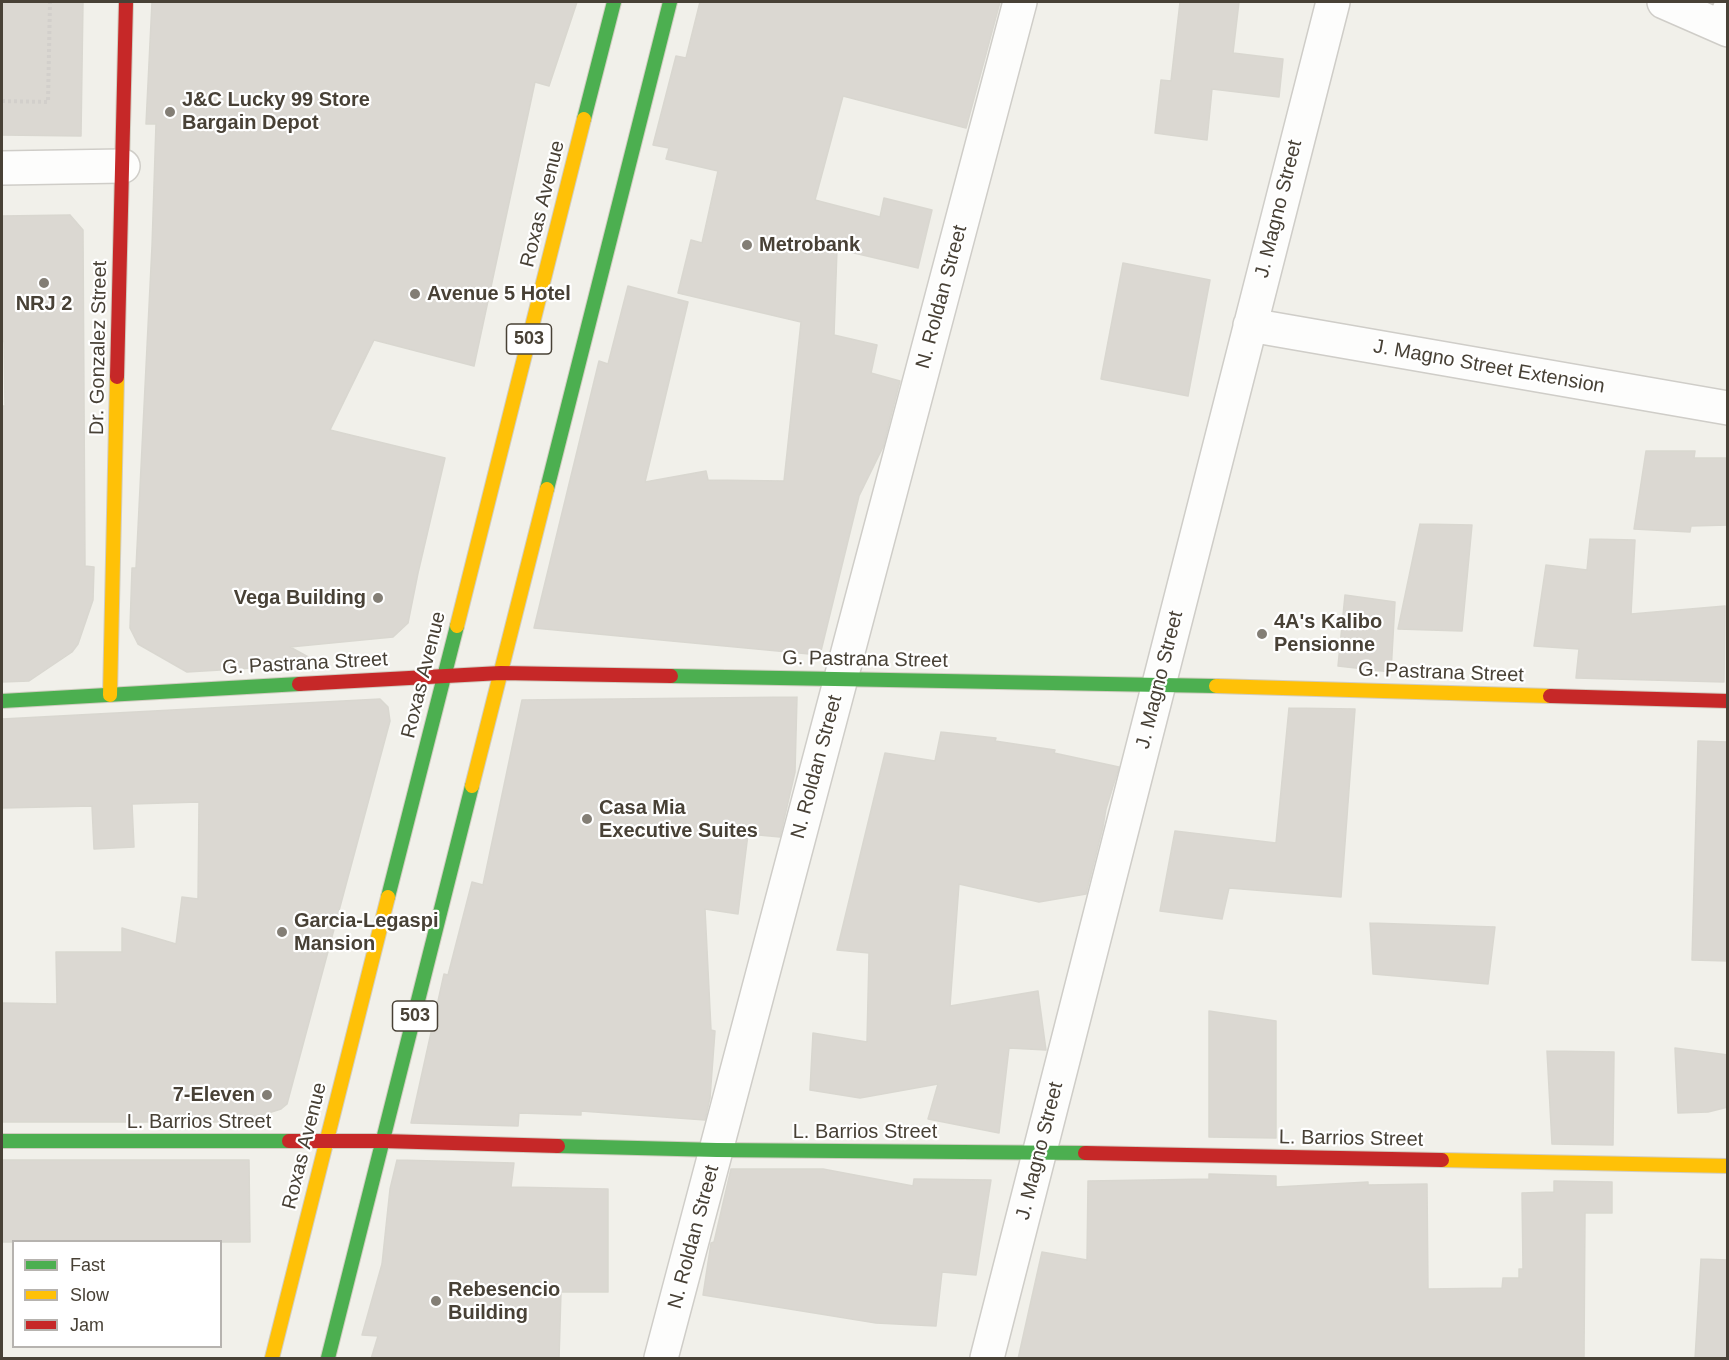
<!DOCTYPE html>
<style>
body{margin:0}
#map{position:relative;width:1729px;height:1360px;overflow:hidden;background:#f1f0ea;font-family:Helvetica,sans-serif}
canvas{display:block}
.frame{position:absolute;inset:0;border:3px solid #484136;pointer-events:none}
.legend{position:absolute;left:12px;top:1240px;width:210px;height:108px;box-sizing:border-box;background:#fff;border:2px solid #b6b3af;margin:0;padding:8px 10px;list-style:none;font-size:18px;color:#484136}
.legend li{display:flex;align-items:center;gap:12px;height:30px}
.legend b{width:30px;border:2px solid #b6b3af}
</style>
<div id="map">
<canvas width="1729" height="1360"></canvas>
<div class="frame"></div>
<ul class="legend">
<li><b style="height:8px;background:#4caf50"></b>Fast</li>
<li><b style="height:8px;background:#ffc107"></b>Slow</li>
<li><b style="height:8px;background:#c62828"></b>Jam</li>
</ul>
</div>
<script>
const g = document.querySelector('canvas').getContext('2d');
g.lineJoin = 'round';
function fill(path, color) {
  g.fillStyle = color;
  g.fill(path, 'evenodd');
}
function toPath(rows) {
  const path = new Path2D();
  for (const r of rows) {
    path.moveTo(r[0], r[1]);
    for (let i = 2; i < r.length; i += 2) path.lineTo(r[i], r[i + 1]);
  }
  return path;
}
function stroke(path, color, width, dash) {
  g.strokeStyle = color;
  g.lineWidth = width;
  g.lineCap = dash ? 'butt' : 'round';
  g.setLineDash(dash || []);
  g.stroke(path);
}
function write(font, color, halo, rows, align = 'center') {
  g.font = font + ' Helvetica,sans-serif';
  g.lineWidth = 4.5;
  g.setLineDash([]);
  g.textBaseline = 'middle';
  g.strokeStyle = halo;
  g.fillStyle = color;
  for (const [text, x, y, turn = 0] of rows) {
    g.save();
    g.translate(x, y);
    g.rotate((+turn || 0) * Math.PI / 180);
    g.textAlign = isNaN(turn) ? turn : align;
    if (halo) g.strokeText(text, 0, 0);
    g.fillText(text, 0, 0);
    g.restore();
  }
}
const building = toPath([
 [2,2,83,2,81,136,2,135,2,2],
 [152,2,577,2,549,86,535,82,474,366,374,340,330,430,445,458,418,573,408,623,393,637,290,647,321,664,187,672,138,644,130,628,132,568,136,568,152,246,156,124,146,124,152,2],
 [700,2,1000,2,966,128,843,96,815,200,880,217,884,198,932,210,918,268,837,249,834,335,877,345,871,373,900,381,883,447,859,496,820,655,534,628,599,361,608,364,628,286,688,302,645,482,706,471,708,480,784,481,801,322,678,293,691,240,702,243,718,171,666,159,669,148,653,145,676,56,686,58,700,2],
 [1180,2,1239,2,1233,53,1283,59,1279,97,1212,89,1207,140,1155,133,1161,80,1171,81,1180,2],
 [70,215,83,230,85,566,94,567,93,600,78,644,72,652,29,681,2,682,2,406,5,406,4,342,2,341,2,216,70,215],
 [1123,263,1210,280,1188,396,1101,379,1123,263],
 [1646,451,1695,451,1694,458,1728,458,1728,525,1691,526,1690,532,1634,529,1646,451],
 [1420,524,1472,525,1462,631,1398,629,1420,524],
 [1590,539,1635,540,1631,614,1725,606,1724,682,1576,678,1579,649,1534,646,1546,565,1587,570,1590,539],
 [1345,595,1395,602,1391,672,1338,666,1345,595],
 [797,697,795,772,780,837,748,834,738,914,705,909,711,1030,715,1031,710,1098,705,1120,581,1111,581,1115,519,1113,518,1126,411,1123,444,974,448,975,472,882,483,885,522,700,797,697],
 [380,699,388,707,390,721,287,1104,281,1109,249,1119,249,1122,2,1122,2,1003,57,1004,56,952,122,952,122,928,176,944,182,897,198,899,199,802,132,804,134,847,94,849,92,806,2,808,2,719,380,699],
 [1289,708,1355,709,1341,897,1229,888,1222,919,1160,911,1175,831,1276,843,1289,708],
 [941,732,996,738,995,741,1055,750,1054,753,1119,767,1106,809,1103,827,1086,894,1039,902,959,884,950,1006,1038,991,1046,1050,1009,1048,999,1133,928,1119,938,1084,860,1098,810,1090,813,1033,867,1042,869,953,837,950,885,753,935,761,941,732],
 [1698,741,1728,742,1728,961,1692,960,1698,741],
 [1370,923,1495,927,1488,984,1373,974,1370,923],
 [1209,1011,1276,1021,1276,1138,1209,1137,1209,1011],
 [1675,1048,1728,1055,1728,1107,1708,1112,1678,1113,1675,1048],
 [1547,1051,1614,1052,1613,1145,1552,1144,1547,1051],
 [2,1160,249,1160,250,1242,2,1242,2,1160],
 [397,1160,514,1163,511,1187,608,1189,608,1292,561,1292,559,1359,371,1359,378,1336,362,1335,382,1264,390,1189,397,1160],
 [731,1169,823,1169,913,1186,914,1179,991,1180,976,1275,942,1272,936,1326,876,1323,703,1295,711,1243,714,1242,731,1169],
 [1209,1174,1276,1176,1276,1187,1368,1182,1368,1185,1427,1184,1428,1289,1502,1288,1503,1278,1519,1278,1519,1269,1523,1269,1522,1193,1554,1192,1554,1181,1612,1182,1612,1213,1585,1213,1584,1359,1018,1359,1042,1252,1087,1260,1088,1181,1209,1179,1209,1174],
 [1701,1259,1728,1260,1728,1359,1695,1359,1701,1259]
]);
const path = toPath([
 [2,101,48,102,50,2]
]);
const lane = toPath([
 [1717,24,1727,2]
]);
const street = toPath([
 [1664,2,1728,30],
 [2,168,123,166],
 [1250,325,1728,408],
 [661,1358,1020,2],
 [987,1358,1333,2]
]);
const fast = toPath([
 [584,119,614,2],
 [547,489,670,2],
 [671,676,1216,686],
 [2,701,299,684],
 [388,897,457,626],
 [2,1141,289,1141],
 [558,1146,717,1150,1085,1153],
 [328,1358,472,786]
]);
const slow = toPath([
 [457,626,584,119],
 [1216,686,1550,696],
 [110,695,117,377],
 [472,786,547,489],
 [1442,1160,1728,1166],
 [272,1358,388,897]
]);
const jam = toPath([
 [117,377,126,2],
 [299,684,501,673,671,676],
 [1550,696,1728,701],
 [289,1141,383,1141,558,1146],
 [1085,1153,1442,1160]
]);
const markers = [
 [170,112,6,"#837e75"],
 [747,245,6,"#837e75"],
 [44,283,6,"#837e75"],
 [415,294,6,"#837e75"],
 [378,598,6,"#837e75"],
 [1262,634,6,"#837e75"],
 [587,819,6,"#837e75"],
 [282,932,6,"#837e75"],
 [267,1095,6,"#837e75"],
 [436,1301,6,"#837e75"]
];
const shields = [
 [529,339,45],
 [415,1016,45]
];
const shieldNames = [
 ["503",529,339],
 ["503",415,1016]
];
const poiNames = [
 ["J&C Lucky 99 Store",182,100],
 ["Bargain Depot",182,123],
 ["Metrobank",759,245],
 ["Avenue 5 Hotel",427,294],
 ["NRJ 2",44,304,"center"],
 ["Vega Building",366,598,"right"],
 ["4A's Kalibo",1274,622],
 ["Pensionne",1274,645],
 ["Casa Mia",599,808],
 ["Executive Suites",599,831],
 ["Garcia-Legaspi",294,921],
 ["Mansion",294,944],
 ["7-Eleven",255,1095,"right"],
 ["Rebesencio",448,1290],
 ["Building",448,1313]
];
const streetNames = [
 ["Roxas Avenue",543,204,-76],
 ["J. Magno Street",1279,209,-76],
 ["N. Roldan Street",942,297,-75],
 ["Dr. Gonzalez Street",99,348,-89],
 ["J. Magno Street Extension",1489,367,10],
 ["G. Pastrana Street",865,660,1],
 ["G. Pastrana Street",305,664,-3],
 ["G. Pastrana Street",1441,673,2],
 ["Roxas Avenue",424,675,-76],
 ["J. Magno Street",1160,680,-76],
 ["N. Roldan Street",817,767,-75],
 ["L. Barrios Street",199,1122],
 ["L. Barrios Street",865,1132],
 ["L. Barrios Street",1351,1139,1],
 ["Roxas Avenue",305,1146,-76],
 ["J. Magno Street",1040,1151,-76],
 ["N. Roldan Street",694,1237,-75]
];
fill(building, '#dbd8d2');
stroke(building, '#d9d7d0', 1.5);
stroke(lane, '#cfcdc8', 26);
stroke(street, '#cfcdc8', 36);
stroke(fast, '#d1cdc1', 16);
stroke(slow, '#d1cdc1', 16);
stroke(jam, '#d1cdc1', 16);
stroke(path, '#d2cfcb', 4, [3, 3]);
stroke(lane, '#fdfdfc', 22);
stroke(street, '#fdfdfc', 33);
stroke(fast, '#4caf50', 14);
stroke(slow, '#ffc107', 14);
stroke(jam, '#c62828', 14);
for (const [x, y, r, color] of markers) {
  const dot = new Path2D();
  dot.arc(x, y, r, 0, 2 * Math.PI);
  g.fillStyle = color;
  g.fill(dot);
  stroke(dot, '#fff', 2);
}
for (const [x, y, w] of shields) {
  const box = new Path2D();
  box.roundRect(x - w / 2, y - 15, w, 30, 4.5);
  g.fillStyle = '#fff';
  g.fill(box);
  stroke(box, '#484136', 1.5);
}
write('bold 18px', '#484136', null, shieldNames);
write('bold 20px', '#484136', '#fff', poiNames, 'left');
write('20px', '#484136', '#fff', streetNames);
</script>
